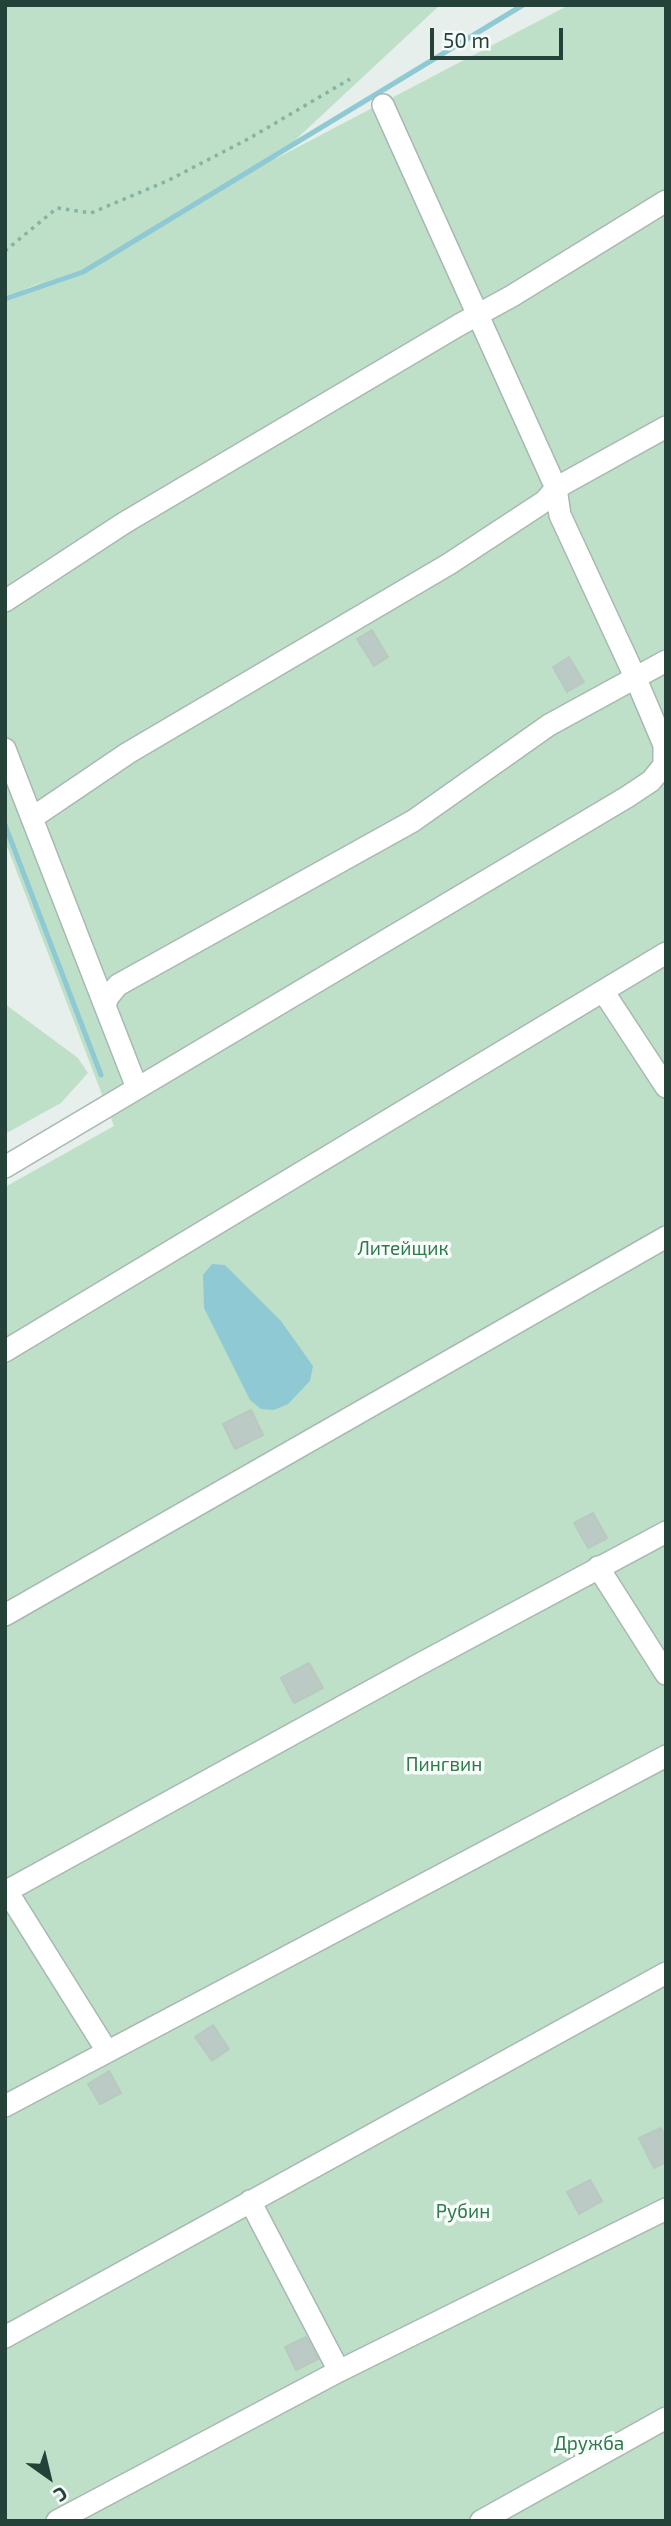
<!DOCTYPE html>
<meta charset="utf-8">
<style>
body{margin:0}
#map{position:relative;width:671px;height:2526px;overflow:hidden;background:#e6efeb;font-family:"Exo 2",sans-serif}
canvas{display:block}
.frame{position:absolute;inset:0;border:7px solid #24423a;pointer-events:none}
.north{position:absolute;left:14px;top:2442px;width:70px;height:70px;-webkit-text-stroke:5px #f7fbf9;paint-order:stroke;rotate:146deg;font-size:19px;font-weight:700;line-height:28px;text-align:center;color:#24423a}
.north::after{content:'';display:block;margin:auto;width:24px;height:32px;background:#24423a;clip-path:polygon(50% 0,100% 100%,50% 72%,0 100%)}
.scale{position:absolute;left:430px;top:28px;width:133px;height:32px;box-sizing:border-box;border:4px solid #24423a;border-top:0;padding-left:9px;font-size:21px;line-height:24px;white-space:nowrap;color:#24423a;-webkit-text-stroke:5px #f7fbf9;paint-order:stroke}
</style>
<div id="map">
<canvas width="671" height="2526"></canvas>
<div class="frame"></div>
<div class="north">С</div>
<div class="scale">50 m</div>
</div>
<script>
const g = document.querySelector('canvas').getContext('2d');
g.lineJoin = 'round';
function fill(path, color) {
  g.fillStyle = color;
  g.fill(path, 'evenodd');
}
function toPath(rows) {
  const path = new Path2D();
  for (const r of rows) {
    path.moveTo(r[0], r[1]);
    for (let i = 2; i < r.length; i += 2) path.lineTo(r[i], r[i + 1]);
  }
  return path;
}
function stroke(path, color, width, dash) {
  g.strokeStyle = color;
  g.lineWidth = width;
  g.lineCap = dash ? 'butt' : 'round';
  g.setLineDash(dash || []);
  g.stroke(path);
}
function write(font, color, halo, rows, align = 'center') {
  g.font = font + ' "Exo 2",sans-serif';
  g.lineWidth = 7;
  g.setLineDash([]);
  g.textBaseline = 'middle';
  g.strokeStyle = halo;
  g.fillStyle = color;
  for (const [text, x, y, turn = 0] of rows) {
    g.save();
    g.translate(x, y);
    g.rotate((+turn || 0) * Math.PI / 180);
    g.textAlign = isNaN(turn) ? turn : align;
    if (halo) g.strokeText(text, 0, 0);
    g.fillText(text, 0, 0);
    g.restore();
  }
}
const green = toPath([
 [5,5,440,5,275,159,569,5,666,5,666,2521,5,2521,5,1187,114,1126,5,841,5,301,47,279,5,299],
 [5,1004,78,1058,88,1073,61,1103,5,1134]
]);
const water = toPath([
 [212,1264,225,1265,281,1321,313,1366,310,1381,288,1404,274,1410,261,1409,250,1400,204,1308,203,1275]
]);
const stream = toPath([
 [5,299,83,272,523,5],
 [5,825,101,1075]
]);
const building = toPath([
 [372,630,388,657,374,666,357,639,372,630],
 [569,657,584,682,567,692,553,667,569,657],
 [251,1410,263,1435,235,1449,223,1424,251,1410],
 [593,1513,607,1538,588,1548,574,1523,593,1513],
 [309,1663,323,1688,294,1703,281,1678,309,1663],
 [213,2025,229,2049,212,2061,195,2037,213,2025],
 [109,2071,121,2093,100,2104,88,2084,109,2071],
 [661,2128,666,2138,666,2162,654,2168,639,2138,661,2128],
 [590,2180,602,2201,579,2214,567,2192,590,2180],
 [306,2337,318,2359,296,2370,285,2347,306,2337]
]);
const path = toPath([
 [5,251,57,208,91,213,167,181,250,138,350,79]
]);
const minor = toPath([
 [5,601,124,523,459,325,512,296,666,201],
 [5,749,105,1006],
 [32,818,128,753,449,564,545,501,556,488,666,427],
 [603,991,666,1087],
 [137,1088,105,1006,108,997,118,985,413,821,549,725,666,661],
 [5,1167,627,797,651,781,664,765,664,745,636,679,560,515,556,488,383,105],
 [5,1351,666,953],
 [598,1567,666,1674],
 [5,1615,666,1237],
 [7,1891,107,2051],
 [5,1892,418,1665,666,1532],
 [5,2106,666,1756],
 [250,2201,339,2371],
 [5,2337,666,1973],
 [57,2521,339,2371,666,2209],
 [481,2521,666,2418]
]);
const parkNames = [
 ["Литейщик",403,1249],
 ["Пингвин",444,1765],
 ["Рубин",463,2212],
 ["Дружба",589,2444]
];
fill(green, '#bfe0c8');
fill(water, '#8ec9d4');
stroke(stream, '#8ec9d4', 5);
fill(building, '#bbcac4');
stroke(building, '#b8c9c2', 2);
stroke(minor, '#a8b8b2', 24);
stroke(path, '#86b3a5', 3.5, [3.5, 5]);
stroke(minor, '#fff', 21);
write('19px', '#2d7a4b', '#f7fbf9', parkNames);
</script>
